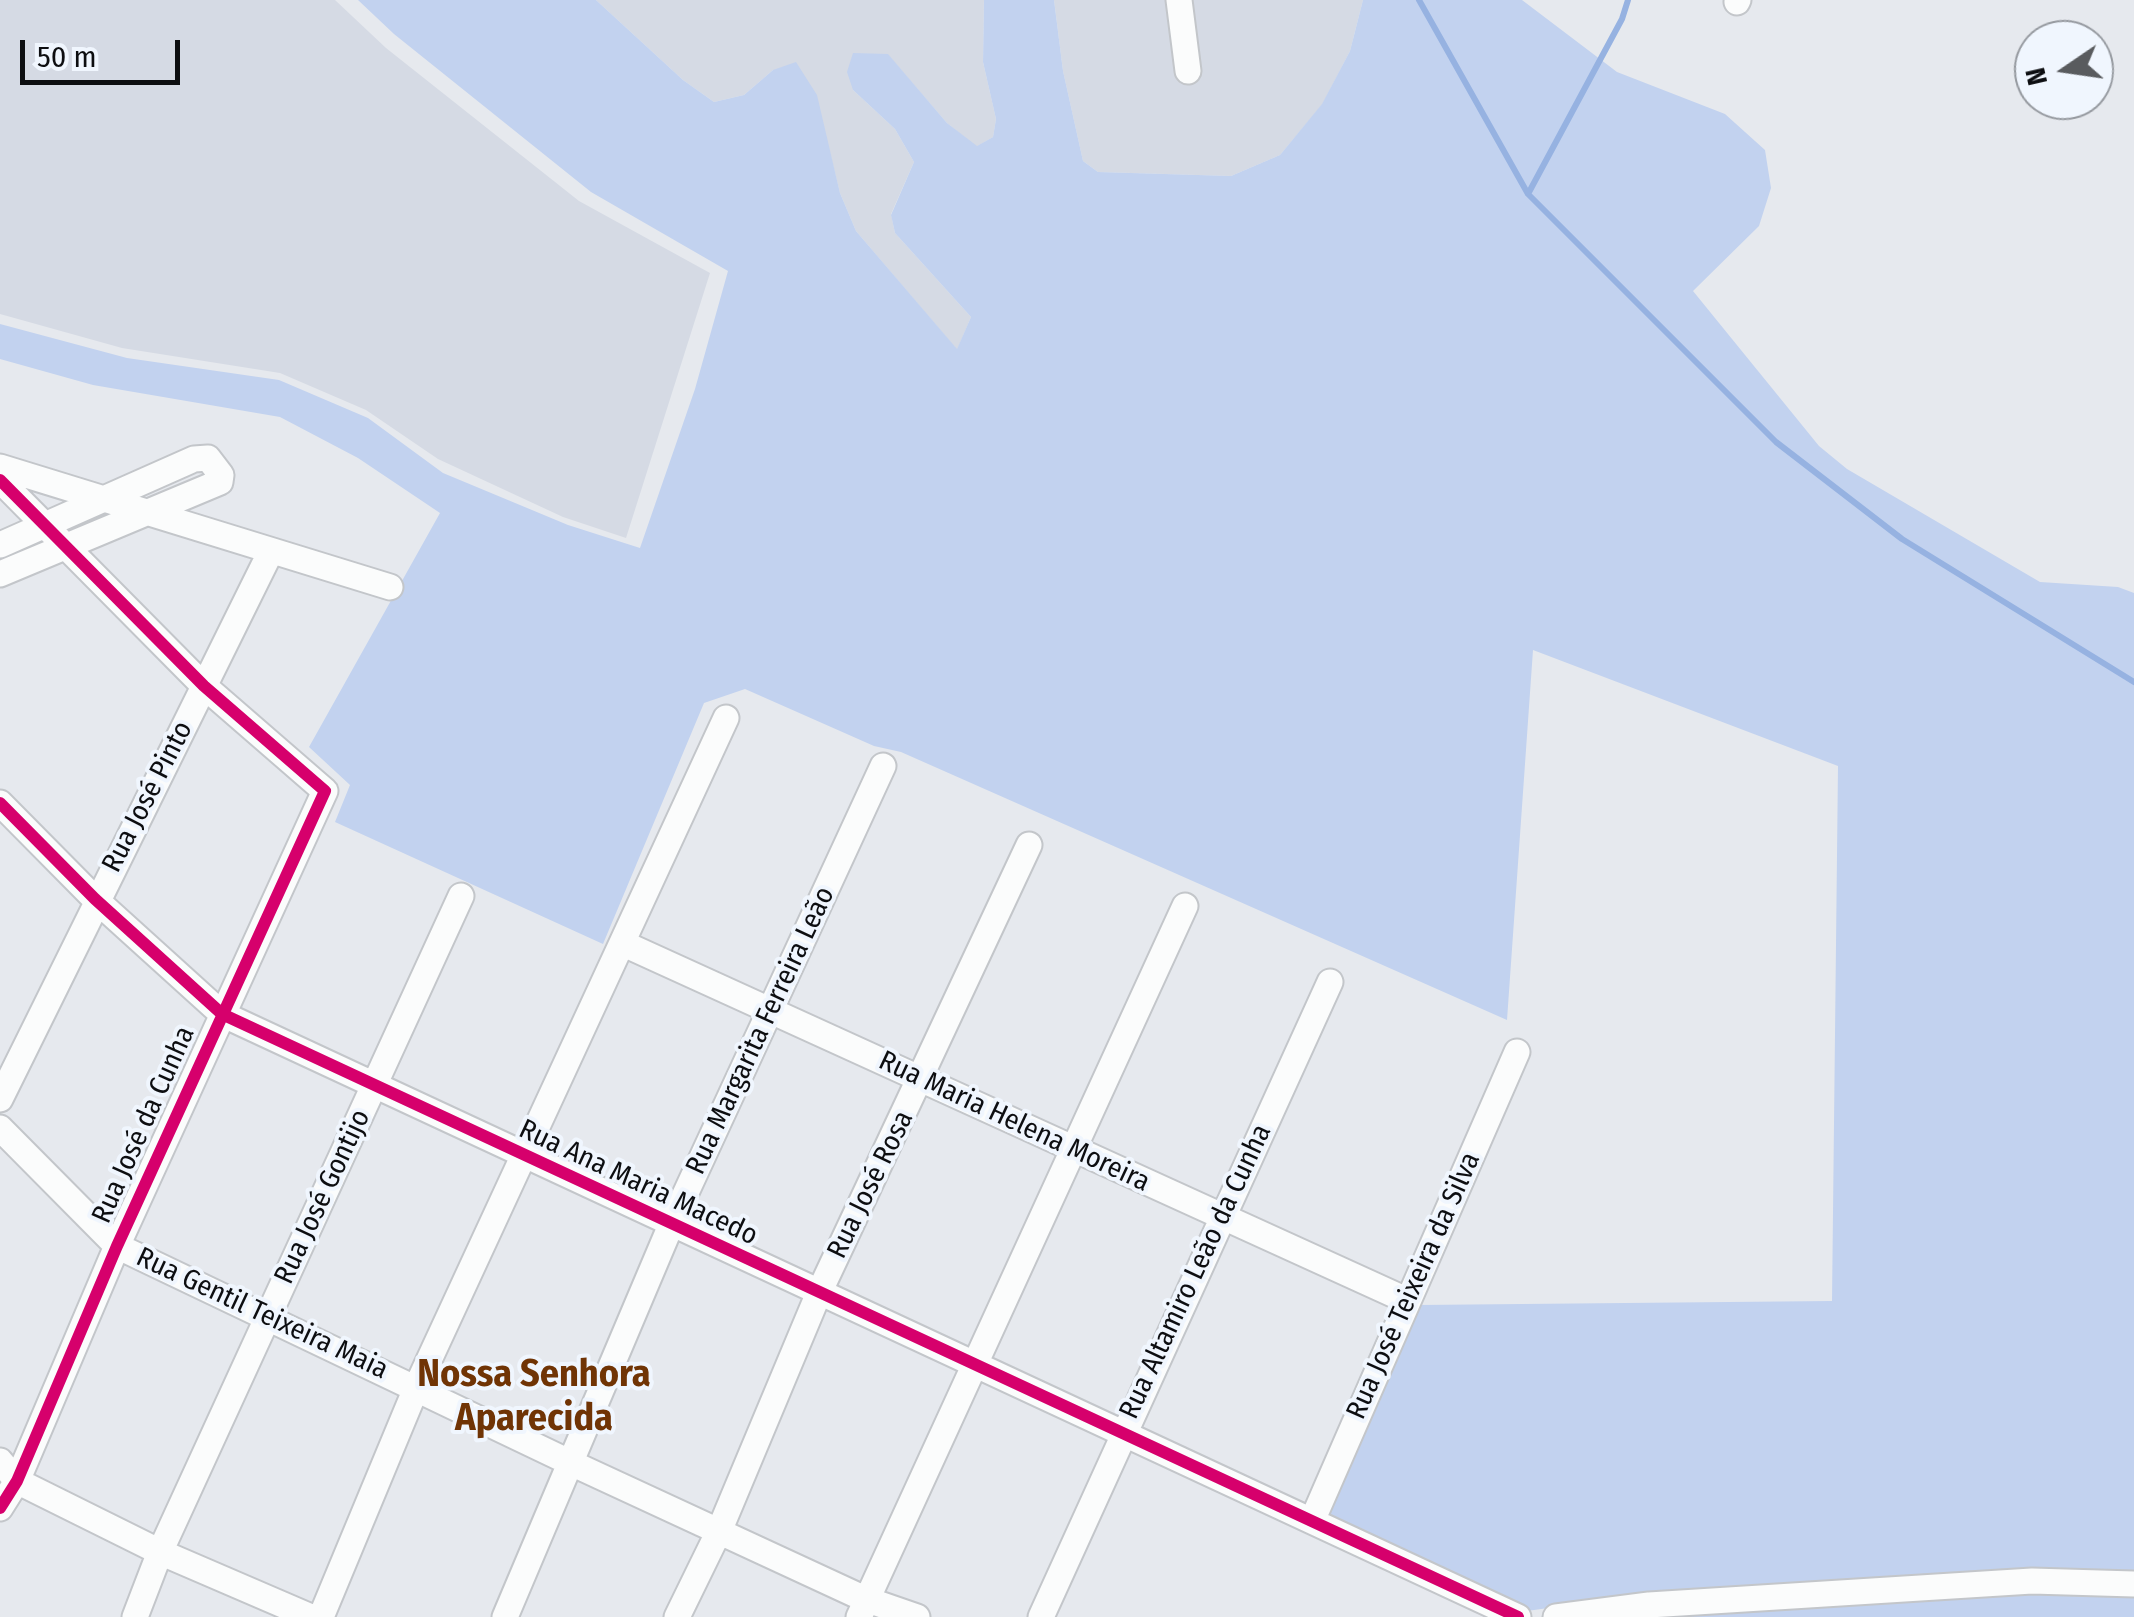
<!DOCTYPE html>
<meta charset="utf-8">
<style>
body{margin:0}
#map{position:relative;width:2134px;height:1617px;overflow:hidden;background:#e6e9ee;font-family:"Fira Sans Condensed",sans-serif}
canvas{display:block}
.north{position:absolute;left:2014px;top:20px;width:100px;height:100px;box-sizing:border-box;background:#f0f6fe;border:2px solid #95999f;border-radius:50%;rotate:257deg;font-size:28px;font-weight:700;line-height:40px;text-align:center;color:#0d0e11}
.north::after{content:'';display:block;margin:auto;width:35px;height:45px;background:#595b5e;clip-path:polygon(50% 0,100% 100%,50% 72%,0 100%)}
.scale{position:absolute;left:20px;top:40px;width:160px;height:45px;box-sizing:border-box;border:5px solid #0d0e11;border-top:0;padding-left:12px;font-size:30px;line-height:35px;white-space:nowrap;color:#0d0e11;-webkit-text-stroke:8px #f0f6fe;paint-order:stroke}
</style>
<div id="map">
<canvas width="2134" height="1617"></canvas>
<div class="north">N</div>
<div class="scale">50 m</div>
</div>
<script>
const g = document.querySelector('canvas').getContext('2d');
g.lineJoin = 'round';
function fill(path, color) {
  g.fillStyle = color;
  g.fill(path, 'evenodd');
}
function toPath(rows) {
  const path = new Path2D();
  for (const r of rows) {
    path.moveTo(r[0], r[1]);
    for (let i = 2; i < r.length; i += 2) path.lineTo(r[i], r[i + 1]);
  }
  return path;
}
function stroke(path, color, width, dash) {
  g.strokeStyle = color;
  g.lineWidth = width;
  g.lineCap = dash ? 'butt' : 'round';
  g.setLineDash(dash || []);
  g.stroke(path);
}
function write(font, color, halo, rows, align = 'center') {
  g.font = font + ' "Fira Sans Condensed",sans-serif';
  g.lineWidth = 8;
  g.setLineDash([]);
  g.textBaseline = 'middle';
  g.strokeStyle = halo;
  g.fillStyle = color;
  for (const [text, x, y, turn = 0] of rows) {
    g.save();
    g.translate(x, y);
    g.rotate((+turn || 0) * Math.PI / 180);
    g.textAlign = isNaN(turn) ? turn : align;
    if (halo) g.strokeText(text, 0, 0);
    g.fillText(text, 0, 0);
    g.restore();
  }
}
const built = toPath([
 [0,0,335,0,386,48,579,201,710,273,626,538,563,517,438,459,366,410,280,373,122,348,0,314],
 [596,0,984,0,983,62,996,119,993,137,976,147,947,123,888,55,853,90,895,129,914,162,891,214,895,233,971,317,957,350,856,231,840,193,828,145,773,70,744,95,714,102,683,80],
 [1054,0,1363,0,1350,51,1322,105,1280,155,1231,176,1098,172,1083,161,1063,71]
]);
const green = toPath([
 [358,0,596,0,683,80,714,102,744,95,773,70,796,62,817,95,840,193,856,231,957,349,971,317,895,233,891,215,914,162,895,129,853,90,847,72,853,53,888,54,947,123,977,146,993,137,996,119,983,62,984,0,1054,0,1063,71,1083,161,1098,172,1231,176,1280,155,1322,104,1350,51,1363,0,1522,0,1617,72,1725,114,1765,150,1771,188,1759,226,1693,291,1819,446,1847,469,2040,582,2118,587,2134,593,2134,1574,1647,1594,1527,1611,1323,1512,1419,1305,1832,1301,1838,766,1533,650,1507,1020,901,752,874,746,745,689,704,703,603,944,335,822,350,785,309,747,440,513,358,458,280,417,93,385,0,359,0,324,127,358,279,380,368,418,443,473,568,525,640,548,695,389,728,271,591,192,394,34],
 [2134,1588,2134,1617,1603,1617,1650,1612]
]);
const stream = toPath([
 [1419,0,1528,194,1776,442,1902,539,2134,682],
 [1528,194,1622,19,1628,0]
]);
const minor = toPath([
 [1179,0,1188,71],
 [1737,2,1738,0],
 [0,467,390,587],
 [0,480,204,686,325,791,117,1246,17,1481,0,1508],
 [0,545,194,459,208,458,221,475,220,482,0,574],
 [0,803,95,899,222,1014,1518,1617],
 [622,943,1406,1300],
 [0,1099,271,551],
 [0,1128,117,1246,569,1462,865,1599,917,1617],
 [0,1461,17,1481,160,1552,311,1617],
 [1312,1521,1517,1052],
 [135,1617,160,1552,461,896],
 [321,1617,417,1386,726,718],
 [505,1617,671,1225,883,766],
 [677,1617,720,1529,818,1295,1029,845],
 [859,1617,1185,906],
 [1041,1617,1330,982],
 [1556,1617,1649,1605,2032,1581,2134,1584]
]);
const cycleway = toPath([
 [0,480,204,686,325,791,117,1246,17,1481,0,1508],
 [0,803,95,899,222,1014,1518,1617]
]);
const streetNames = [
 ["Rua José Pinto",148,797,-63],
 ["Rua Margarita Ferreira Leão",761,1031,-65],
 ["Rua Maria Helena Moreira",1014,1122,25],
 ["Rua José da Cunha",144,1125,-66],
 ["Rua Ana Maria Macedo",638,1183,25],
 ["Rua José Rosa",871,1185,-64],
 ["Rua José Gontijo",323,1197,-65],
 ["Rua Altamiro Leão da Cunha",1196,1272,-65],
 ["Rua José Teixeira da Silva",1414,1286,-66],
 ["Rua Gentil Teixeira Maia",262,1314,25]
];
const districtNames = [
 ["Nossa Senhora",534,1375],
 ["Aparecida",534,1419]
];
fill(built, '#d5dae4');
fill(green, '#c2d2ef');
stroke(stream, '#96b2e1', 6);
stroke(minor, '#c3c6ca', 29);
stroke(minor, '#fbfcfc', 25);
stroke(cycleway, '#d6006c', 12);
write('28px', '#0d0e11', '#f0f6fe', streetNames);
write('bold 38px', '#703405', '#f0f6fe', districtNames);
</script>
